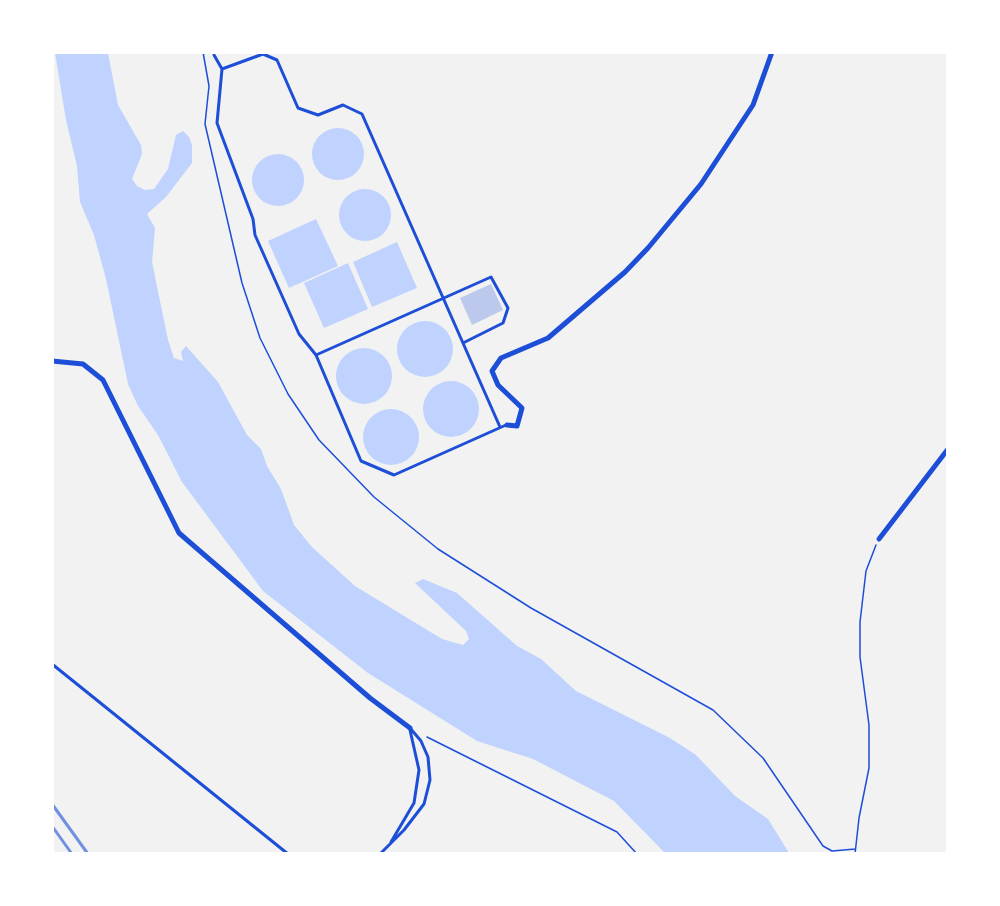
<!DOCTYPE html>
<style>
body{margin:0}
#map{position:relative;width:1000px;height:906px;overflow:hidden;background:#f2f2f2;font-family:Helvetica,sans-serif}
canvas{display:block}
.frame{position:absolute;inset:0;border:54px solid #fff;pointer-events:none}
</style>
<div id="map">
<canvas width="1000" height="906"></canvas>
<div class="frame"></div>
</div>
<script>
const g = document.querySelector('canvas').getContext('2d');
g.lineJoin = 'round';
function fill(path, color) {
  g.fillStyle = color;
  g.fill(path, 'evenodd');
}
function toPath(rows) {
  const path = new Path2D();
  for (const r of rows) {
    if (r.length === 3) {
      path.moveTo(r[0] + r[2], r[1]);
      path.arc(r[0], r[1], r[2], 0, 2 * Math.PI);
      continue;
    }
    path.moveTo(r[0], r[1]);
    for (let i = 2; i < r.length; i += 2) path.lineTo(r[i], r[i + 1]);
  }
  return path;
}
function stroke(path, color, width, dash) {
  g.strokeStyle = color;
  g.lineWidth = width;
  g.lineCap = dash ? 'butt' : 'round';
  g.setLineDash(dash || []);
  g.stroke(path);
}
const water = toPath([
 [55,53,108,53,118,105,141,145,142,154,132,179,137,186,145,190,154,189,168,169,176,135,183,131,189,137,192,145,192,163,166,197,147,214,155,228,152,262,168,340,174,358,183,361,181,352,186,346,218,382,247,435,261,449,267,466,281,489,294,525,312,547,355,586,442,639,463,645,469,639,466,631,415,583,423,579,457,593,517,646,541,659,576,691,670,738,696,755,735,796,768,819,789,853,665,853,614,801,533,759,477,741,368,673,263,591,182,482,158,435,138,406,128,384,106,279,94,235,80,202,77,166,66,120],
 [338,154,26],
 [278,180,26],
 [365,215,26],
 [316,219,338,266,289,288,268,241],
 [397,242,417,288,372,307,353,262],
 [348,263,368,309,324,328,304,283],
 [425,349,28],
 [364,376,28],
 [451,409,28],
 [391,437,28]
]);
const building = toPath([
 [491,284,503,310,472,325,460,298]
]);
const path = toPath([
 [203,52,209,86,205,124,242,283,260,338,288,394,319,440,374,497,438,549,531,608,713,710,763,758,823,846,832,851,855,849],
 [427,737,617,832,637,854],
 [855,854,859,818,869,768,869,725,860,657,860,622,866,571,876,545]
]);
const service = toPath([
 [214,55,222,69],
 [316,355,491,277,508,308,503,323,463,343],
 [500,427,362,114,343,105,318,115,298,108,277,60,263,54,222,69,217,123,253,219,255,235,299,334,316,355,361,461,394,475,506,425],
 [52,664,288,854],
 [391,842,414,803,419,770,410,730],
 [380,854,404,830,424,804,430,780,428,757,421,741,410,728]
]);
const minor = toPath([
 [52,361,83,364,103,380,179,533,370,698,410,728],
 [507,425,517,426,522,408,498,385,492,371,501,358,548,338,625,272,648,248,701,184,753,105,772,52],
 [879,539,948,449]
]);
const rail = toPath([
 [52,804,88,854],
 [52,826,72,854]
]);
fill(water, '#bfd3fe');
fill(building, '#bdc9ec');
stroke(path, '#1d4ed8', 1.5);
stroke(service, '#1d4ed8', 3);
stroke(minor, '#1d4ed8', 5);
stroke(rail, '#7290e2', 3);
</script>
